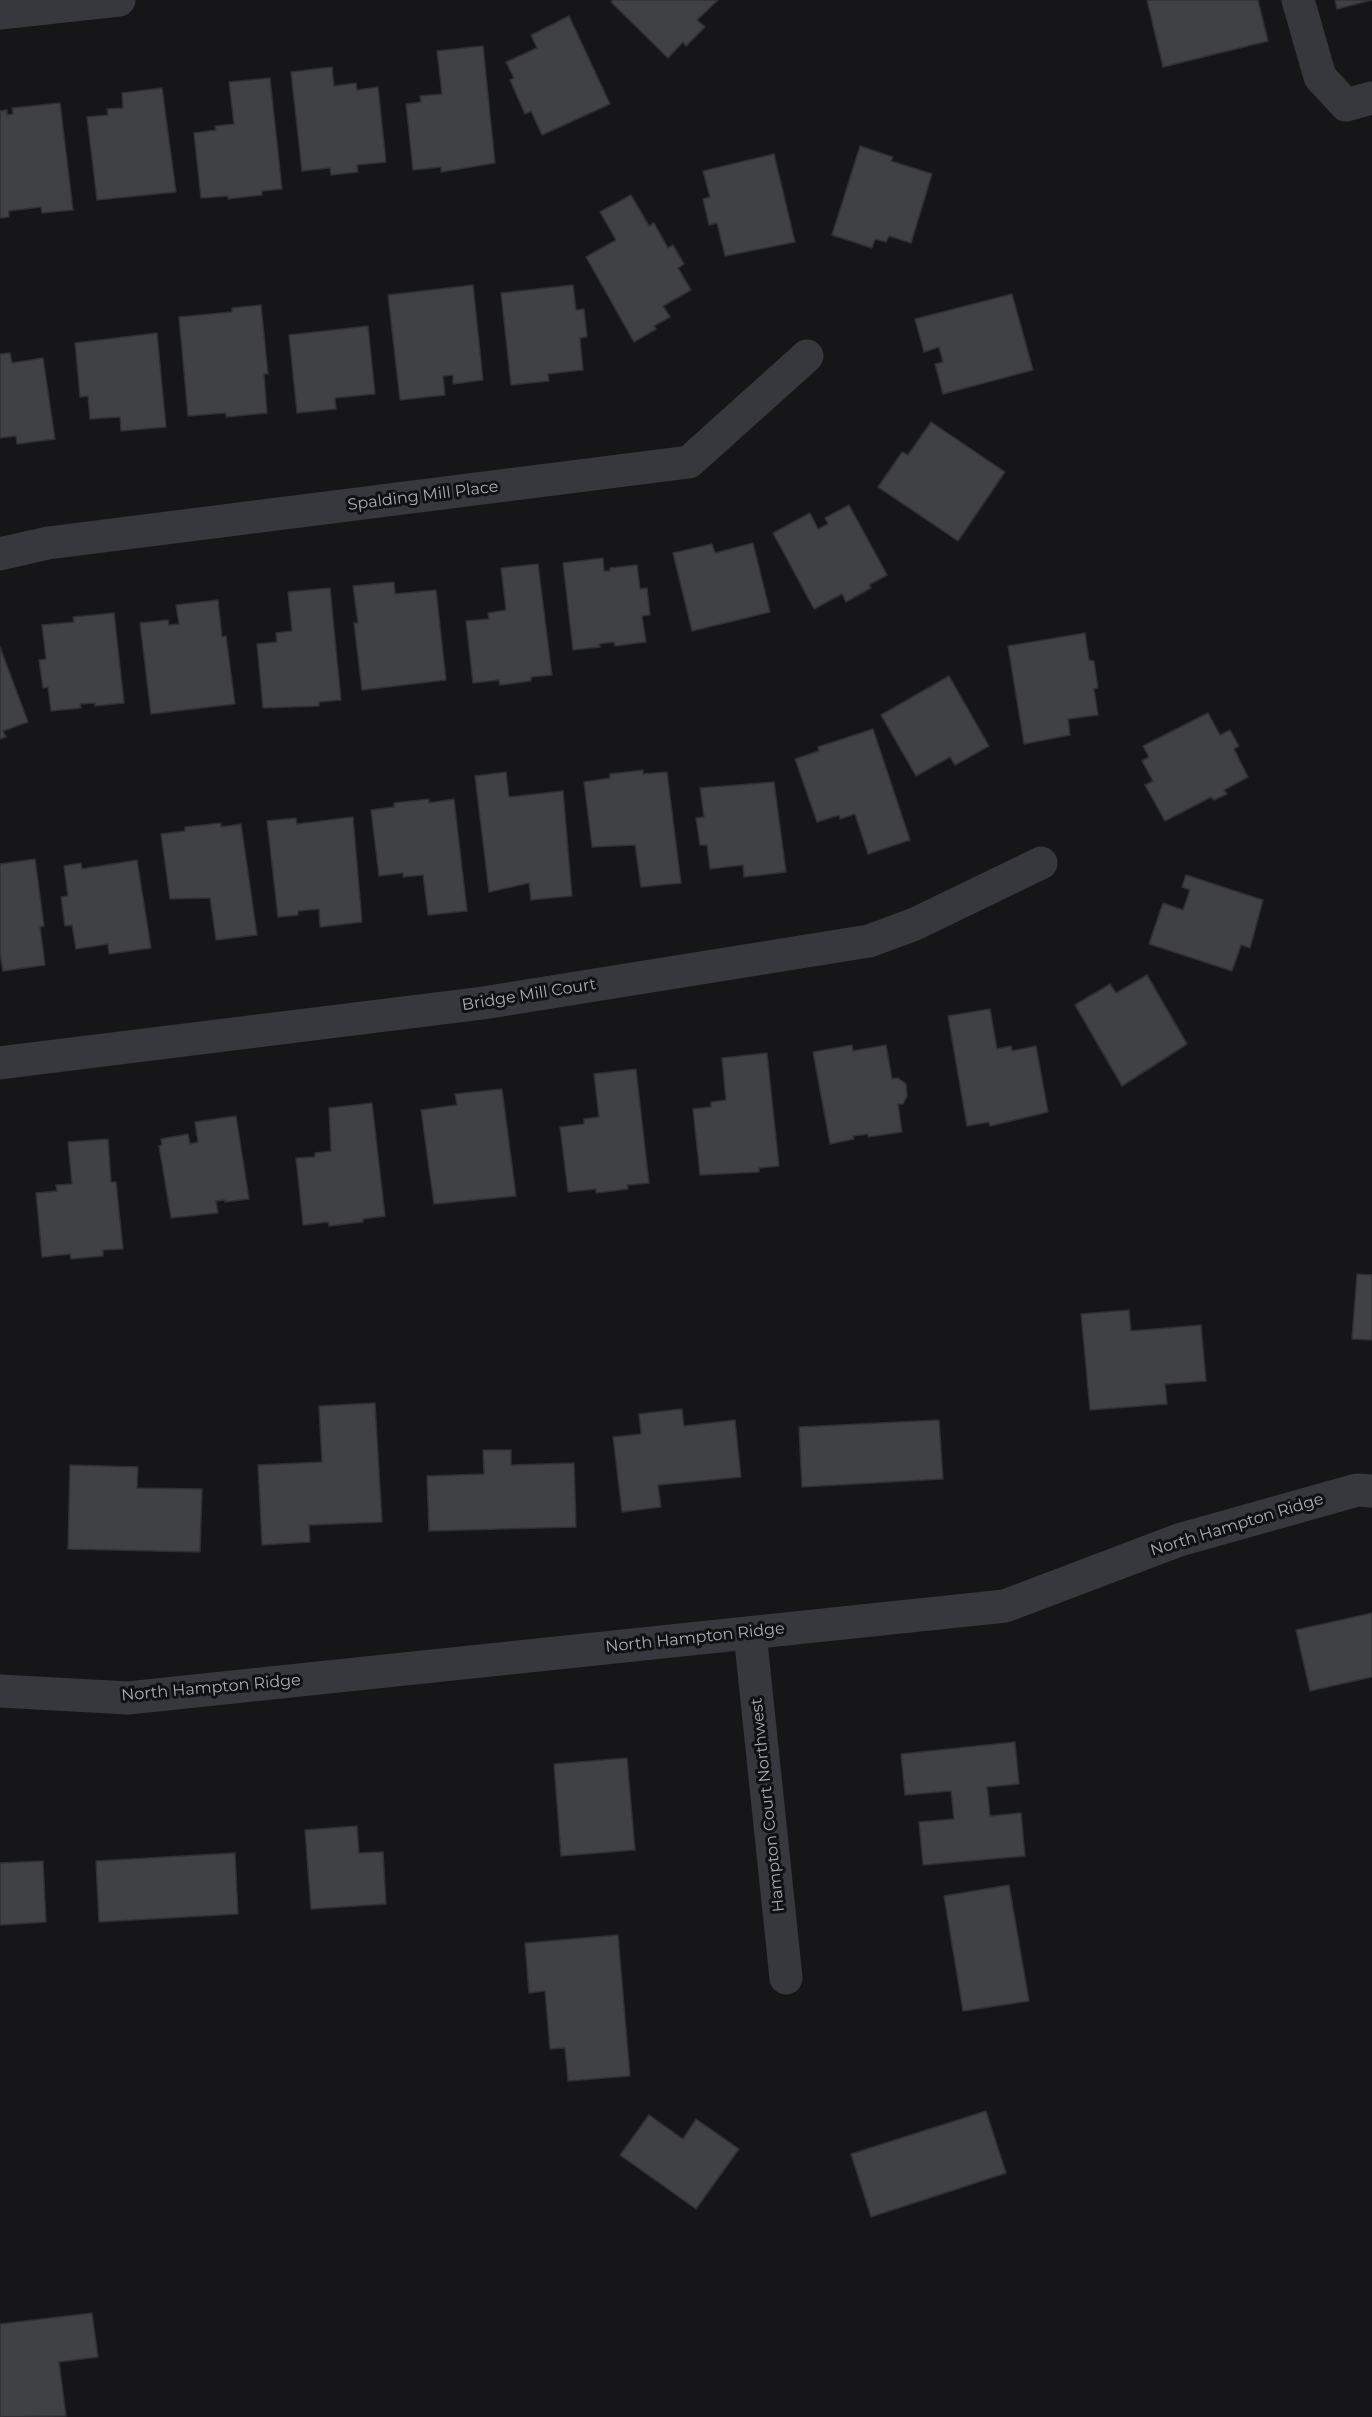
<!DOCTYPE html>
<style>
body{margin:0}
canvas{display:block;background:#161618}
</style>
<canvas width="1372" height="2417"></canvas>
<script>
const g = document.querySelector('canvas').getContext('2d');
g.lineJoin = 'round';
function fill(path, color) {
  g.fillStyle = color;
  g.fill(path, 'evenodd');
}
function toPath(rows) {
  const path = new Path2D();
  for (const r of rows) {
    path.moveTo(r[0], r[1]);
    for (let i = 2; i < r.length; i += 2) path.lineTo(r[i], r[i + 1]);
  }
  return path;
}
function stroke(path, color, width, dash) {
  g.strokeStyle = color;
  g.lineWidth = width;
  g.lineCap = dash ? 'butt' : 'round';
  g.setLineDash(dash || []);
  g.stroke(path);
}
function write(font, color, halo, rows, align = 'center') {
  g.font = font + ' Montserrat,sans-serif';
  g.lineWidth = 6;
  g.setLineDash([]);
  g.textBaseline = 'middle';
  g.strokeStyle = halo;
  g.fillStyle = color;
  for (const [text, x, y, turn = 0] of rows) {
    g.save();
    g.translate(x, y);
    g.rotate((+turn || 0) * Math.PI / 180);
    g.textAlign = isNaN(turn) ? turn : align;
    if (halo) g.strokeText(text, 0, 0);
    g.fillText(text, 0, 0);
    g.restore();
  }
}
const building = toPath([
 [613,0,718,0,697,20,705,27,686,46,683,42,668,58,611,2,613,0],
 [1147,0,1258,0,1268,41,1163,67,1147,0],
 [1335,0,1372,0,1337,9,1335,0],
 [569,16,610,104,542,135,531,111,525,114,510,80,514,78,506,62,537,48,531,35,569,16],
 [483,46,495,163,441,172,441,167,413,170,406,104,421,102,420,96,442,94,437,51,483,46],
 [332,67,334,86,356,83,357,90,378,87,386,162,357,165,358,172,331,175,330,168,302,171,291,72,332,67],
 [270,78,282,189,262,191,262,195,228,199,228,196,201,198,194,133,216,130,215,126,234,124,229,82,270,78],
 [162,88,176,192,97,200,87,117,108,115,107,109,123,108,122,93,162,88],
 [60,103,73,210,42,213,41,207,9,211,9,217,0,218,0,111,7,110,7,115,13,114,12,108,60,103],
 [860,146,893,157,891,161,932,174,911,243,889,236,886,242,875,239,872,248,832,235,860,146],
 [774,154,795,242,725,256,717,223,709,225,703,199,710,197,703,171,774,154],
 [631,195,649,226,654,223,668,248,673,245,684,264,678,268,691,290,663,306,670,317,654,326,656,329,634,342,586,257,616,240,600,212,631,195],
 [473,285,483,380,453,384,453,375,443,376,445,395,400,400,388,295,473,285],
 [573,285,576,310,584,309,587,337,580,338,583,370,548,374,549,381,511,385,501,293,573,285],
 [1012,294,1033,370,943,394,935,364,943,362,939,347,924,352,915,319,1012,294],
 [261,305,268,374,264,374,267,413,226,417,226,413,188,416,179,317,232,312,232,308,261,305],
 [368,326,375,394,335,398,336,409,297,413,289,335,368,326],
 [157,333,166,427,121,431,120,417,90,419,88,396,80,397,75,343,157,333],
 [10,353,12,363,43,358,55,439,17,444,16,436,0,438,0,354,10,353],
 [931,422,1005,472,958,541,878,487,902,452,908,455,931,422],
 [849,505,887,575,869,585,871,588,846,602,842,594,814,609,773,533,810,513,818,529,828,524,825,518,849,505],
 [753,543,770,612,692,631,673,553,712,544,715,553,753,543],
 [603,558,604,571,610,571,610,568,637,565,640,589,647,588,650,615,642,616,646,642,615,646,614,642,599,644,600,647,573,650,563,563,603,558],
 [538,564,552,675,531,677,531,681,500,685,499,680,473,683,466,621,489,619,488,613,506,610,501,568,538,564],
 [394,582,395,594,436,590,446,680,362,690,354,623,358,623,353,586,394,582],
 [330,588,341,700,319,702,319,706,263,708,257,644,277,642,276,633,292,631,288,592,330,588],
 [218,600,222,637,226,636,235,704,151,714,140,623,168,620,169,625,179,624,176,605,218,600],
 [114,613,124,703,95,706,95,703,80,704,81,708,51,711,48,687,43,688,39,660,46,659,42,625,74,622,73,617,114,613],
 [1085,633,1089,660,1094,661,1098,688,1094,689,1098,715,1068,719,1070,735,1024,744,1008,646,1085,633],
 [0,647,28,722,3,731,6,737,0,739,0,647],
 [949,676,989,746,955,765,950,757,916,776,881,715,949,676],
 [1208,713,1220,735,1230,730,1239,746,1234,749,1248,777,1224,790,1227,794,1214,800,1211,797,1165,821,1145,785,1153,781,1142,761,1149,757,1143,746,1208,713],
 [873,729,910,840,868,854,855,814,840,819,839,815,817,822,795,759,819,751,818,747,873,729],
 [643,770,643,774,667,772,681,883,641,887,635,845,592,847,584,782,610,778,610,774,643,770],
 [506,772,509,797,563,791,572,896,531,900,529,883,489,892,475,776,506,772],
 [774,782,786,872,744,877,743,865,710,869,707,845,700,845,696,818,704,817,700,788,774,782],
 [429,799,429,803,454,799,467,911,428,915,423,875,403,877,403,873,379,876,371,810,394,807,394,803,429,799],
 [353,817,362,922,320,927,319,909,298,911,298,915,278,917,267,821,296,818,297,824,353,817],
 [221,823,221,827,241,824,257,935,216,940,210,898,170,899,161,834,185,831,185,827,221,823],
 [35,859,44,926,40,927,45,965,3,971,0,954,0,864,35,859],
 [137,860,151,948,109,954,108,944,76,949,72,925,65,926,61,897,68,896,64,866,81,863,82,869,137,860],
 [1186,875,1263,900,1250,948,1241,945,1232,971,1149,944,1163,903,1183,910,1190,890,1182,887,1186,875],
 [1147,975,1187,1044,1122,1086,1075,1005,1110,984,1116,993,1147,975],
 [990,1009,997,1049,1011,1046,1012,1051,1036,1046,1048,1112,990,1126,989,1122,967,1126,948,1016,990,1009],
 [852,1045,853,1051,886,1045,892,1079,898,1078,906,1084,907,1096,903,1104,898,1104,902,1132,868,1137,868,1134,853,1136,854,1139,830,1144,813,1052,852,1045],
 [767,1053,779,1166,759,1168,759,1172,700,1175,693,1109,711,1107,711,1102,726,1100,722,1058,767,1053],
 [636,1069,649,1183,627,1185,628,1189,596,1193,596,1189,568,1192,560,1127,584,1124,584,1119,599,1117,594,1074,636,1069],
 [502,1089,516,1196,434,1204,421,1110,457,1105,455,1094,502,1089],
 [372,1103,385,1216,363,1219,363,1222,329,1226,328,1222,303,1225,296,1158,315,1157,315,1153,331,1151,329,1108,372,1103],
 [236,1116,249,1199,225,1202,225,1200,216,1201,218,1213,171,1218,159,1146,162,1145,161,1139,188,1134,190,1144,198,1142,195,1122,236,1116],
 [108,1139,111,1182,116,1182,123,1249,103,1250,103,1256,71,1259,70,1254,42,1257,36,1193,57,1191,56,1185,72,1184,68,1142,108,1139],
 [1357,1274,1372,1275,1372,1340,1352,1339,1357,1274],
 [1129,1310,1131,1331,1201,1325,1206,1381,1165,1384,1167,1404,1090,1410,1081,1314,1129,1310],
 [375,1403,382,1522,309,1525,310,1542,262,1545,258,1465,322,1462,319,1406,375,1403],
 [682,1409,684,1426,735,1420,741,1477,658,1485,661,1507,622,1512,613,1437,641,1434,639,1414,682,1409],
 [939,1420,943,1479,802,1487,799,1427,939,1420],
 [483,1450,511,1450,511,1465,574,1463,576,1527,429,1531,427,1476,484,1474,483,1450],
 [70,1465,138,1467,137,1488,202,1489,200,1552,68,1549,70,1465],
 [1372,1613,1372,1677,1310,1691,1296,1630,1372,1613],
 [1015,1742,1019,1784,987,1787,990,1816,1021,1813,1025,1856,923,1865,919,1822,954,1819,951,1791,905,1795,901,1754,1015,1742],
 [627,1758,635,1850,561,1856,554,1764,627,1758],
 [357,1826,359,1853,383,1852,386,1904,311,1909,305,1830,357,1826],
 [235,1853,238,1914,99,1922,96,1861,235,1853],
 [43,1861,46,1922,0,1925,0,1863,43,1861],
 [1009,1885,1029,2001,963,2011,944,1896,1009,1885],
 [618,1935,630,2076,568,2081,565,2048,550,2049,545,1991,529,1993,525,1943,618,1935],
 [986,2111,1006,2173,871,2217,851,2154,986,2111],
 [649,2115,683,2139,696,2119,739,2149,696,2209,620,2155,649,2115],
 [92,2313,98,2357,59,2362,66,2416,0,2417,0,2324,92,2313]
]);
const minor = toPath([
 [1298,0,1320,77,1346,105,1372,98],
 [0,13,119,0],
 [0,554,48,543,689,462,807,356],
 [0,1063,483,1003,869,941,915,924,1041,863],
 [750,1633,786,1978],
 [0,1691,128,1698,1005,1606,1179,1540,1357,1490,1372,1491]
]);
const streetNames = [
 ["Spalding Mill Place",423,496,-7],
 ["Bridge Mill Court",529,995,-9],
 ["North Hampton Ridge",1237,1525,-17],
 ["North Hampton Ridge",695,1638,-6],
 ["North Hampton Ridge",211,1688,-5],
 ["Hampton Court Northwest",768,1805,-96]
];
fill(building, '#404145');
stroke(building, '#303034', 1.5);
stroke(minor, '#37383d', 33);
write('16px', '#a8adb8', '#111113', streetNames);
</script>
